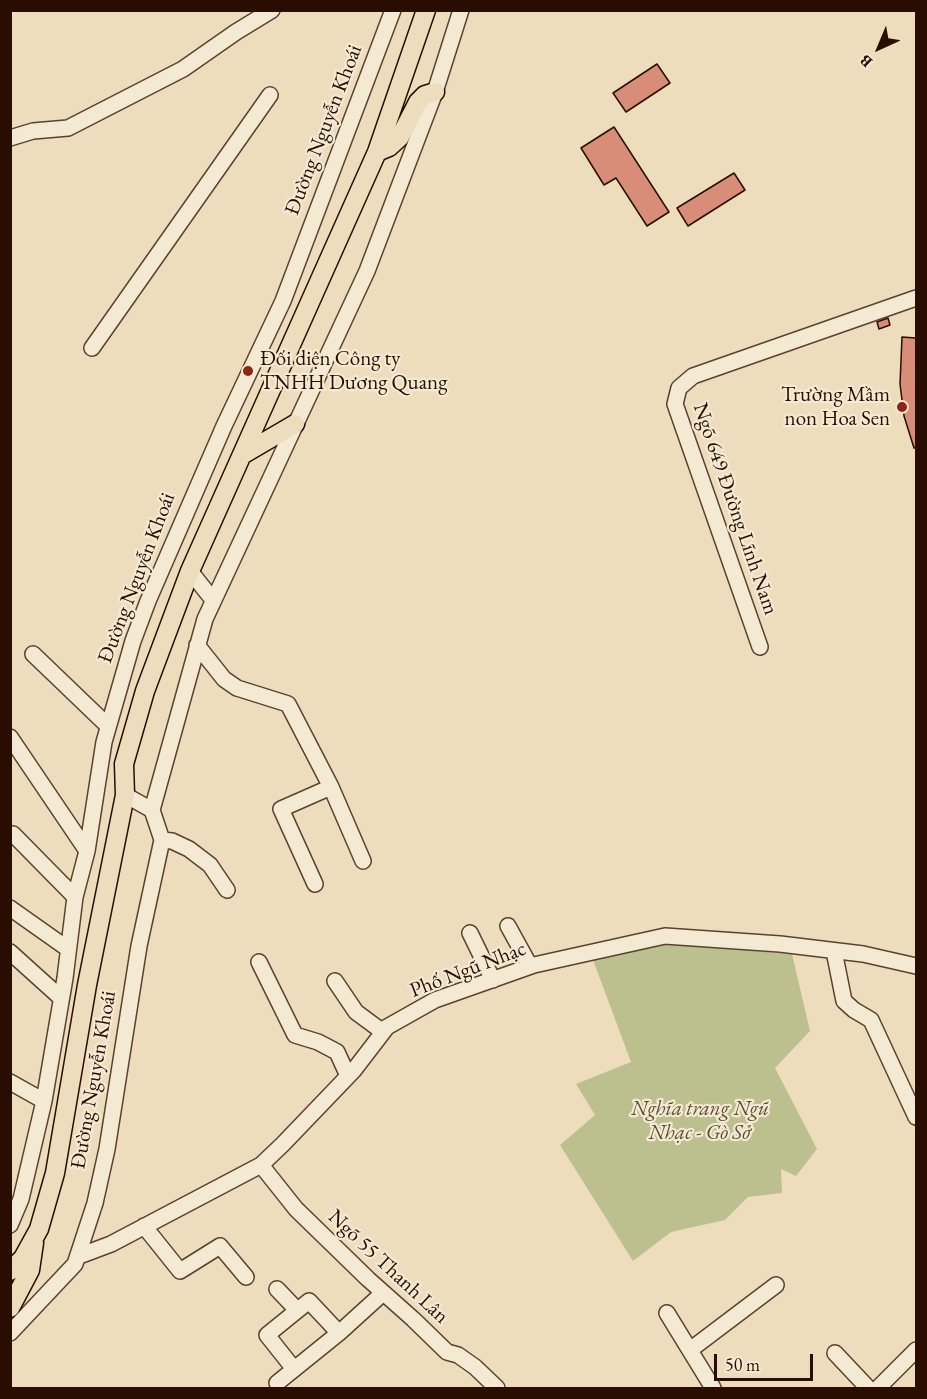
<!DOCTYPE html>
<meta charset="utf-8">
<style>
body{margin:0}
#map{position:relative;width:927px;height:1399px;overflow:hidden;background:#eeddbc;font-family:"EB Garamond",serif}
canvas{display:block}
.frame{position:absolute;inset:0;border:12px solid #290e00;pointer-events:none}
.north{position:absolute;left:849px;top:18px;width:60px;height:60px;-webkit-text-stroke:4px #f4e9d3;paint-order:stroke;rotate:224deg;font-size:16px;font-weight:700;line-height:24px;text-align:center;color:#290e00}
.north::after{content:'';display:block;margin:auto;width:21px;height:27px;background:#290e00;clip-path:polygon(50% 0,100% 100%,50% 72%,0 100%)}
.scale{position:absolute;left:714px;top:1354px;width:99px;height:27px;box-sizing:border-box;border:3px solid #290e00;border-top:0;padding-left:8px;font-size:18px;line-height:21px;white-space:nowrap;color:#290e00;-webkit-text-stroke:4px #f4e9d3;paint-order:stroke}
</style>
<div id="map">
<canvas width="927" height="1399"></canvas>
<div class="frame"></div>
<div class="north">B</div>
<div class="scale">50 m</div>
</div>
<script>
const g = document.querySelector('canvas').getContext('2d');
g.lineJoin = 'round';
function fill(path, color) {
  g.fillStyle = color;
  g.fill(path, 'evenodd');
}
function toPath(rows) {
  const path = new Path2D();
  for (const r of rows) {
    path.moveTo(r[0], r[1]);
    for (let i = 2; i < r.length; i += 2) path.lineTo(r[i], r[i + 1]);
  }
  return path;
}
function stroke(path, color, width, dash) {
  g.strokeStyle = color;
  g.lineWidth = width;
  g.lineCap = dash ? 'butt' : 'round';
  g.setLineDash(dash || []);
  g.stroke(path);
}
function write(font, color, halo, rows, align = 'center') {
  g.font = font + ' "EB Garamond",serif';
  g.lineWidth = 4.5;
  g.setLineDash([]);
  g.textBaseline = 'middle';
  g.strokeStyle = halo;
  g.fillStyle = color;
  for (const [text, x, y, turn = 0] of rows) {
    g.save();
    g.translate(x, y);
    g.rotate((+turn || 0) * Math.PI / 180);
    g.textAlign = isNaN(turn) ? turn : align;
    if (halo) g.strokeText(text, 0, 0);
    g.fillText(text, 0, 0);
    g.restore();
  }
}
const green = toPath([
 [661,943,792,954,810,1031,775,1068,817,1149,796,1176,781,1169,782,1193,748,1197,725,1220,671,1232,633,1261,560,1145,595,1115,576,1084,631,1062,593,960]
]);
const building = toPath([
 [657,64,670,83,626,112,613,93,657,64],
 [614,127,669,212,647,226,616,178,604,185,581,148,614,127],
 [734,173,745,190,688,226,677,208,734,173],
 [888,318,890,325,879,329,877,322,888,318],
 [902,337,916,338,916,448,914,448,904,416,900,384,902,337]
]);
const minor = toPath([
 [10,138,33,131,68,128,183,69,236,32,272,10],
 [92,348,270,95],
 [190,571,213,600],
 [197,645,224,679,237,688,288,704,331,787,363,861],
 [760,647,675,404,679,388,693,376,916,298],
 [33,654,108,726],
 [10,737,87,851],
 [152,810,205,619,367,271,435,92,461,10],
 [13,834,75,897],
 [162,840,172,841,189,849,210,865,227,890],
 [315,884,281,809,331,787],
 [10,908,68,949],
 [508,926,530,966],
 [470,933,493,980],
 [834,951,844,1001,854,1010,871,1020,916,1117],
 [10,952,61,998],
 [259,962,295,1035,318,1042,337,1052,348,1076],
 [335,981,356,1012,383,1032],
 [10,1082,44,1101],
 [261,1165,296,1209,368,1279,413,1319,447,1352,458,1355,475,1367,497,1388],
 [10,1225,21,1199,44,1101,65,978,75,897,87,851,104,742,133,641,148,601,224,426,283,301,393,10],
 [144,1226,180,1271,220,1246,246,1277],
 [79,1256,111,1244,261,1165,283,1144,354,1070,387,1027,435,1000,534,965,665,936,780,944,863,954,916,966],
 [277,1289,297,1310],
 [667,1313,713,1388],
 [10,1333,75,1264,95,1203,107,1149,139,946,162,840,152,810,125,795],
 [690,1350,776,1285],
 [835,1353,868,1388],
 [294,1369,267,1335,309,1301,339,1333],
 [277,1383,339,1333,383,1293],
 [878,1388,916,1350]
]);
const major = toPath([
 [377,152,389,147,400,137,418,102,425,95,435,92],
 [242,455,295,424],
 [10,1271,23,1258,39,1229,55,1173,87,985,125,795,124,764,145,691,190,571,377,152,426,10],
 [10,1308,30,1270,34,1243]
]);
const markers = [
 [248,371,6,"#8f2418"],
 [902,407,6,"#8f2418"]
];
const streetNames = [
 ["Đường Nguyễn Khoái",324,130,-69],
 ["Ngõ 649 Đường Lĩnh Nam",735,509,71],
 ["Đường Nguyễn Khoái",137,578,-69],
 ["Phố Ngũ Nhạc",468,970,-21],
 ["Đường Nguyễn Khoái",94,1080,-80],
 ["Ngõ 55 Thanh Lân",388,1267,43]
];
const poiNames = [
 ["Đối diện Công ty",260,359],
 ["TNHH Dương Quang",260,383],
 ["Trường Mầm",890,395,"right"],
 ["non Hoa Sen",890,419,"right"]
];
const parkNames = [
 ["Nghĩa trang Ngũ",700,1109],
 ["Nhạc - Gò Sở",700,1133]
];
fill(green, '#bcc08e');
fill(building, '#d78d78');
stroke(building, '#290e00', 1.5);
stroke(minor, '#5a422f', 18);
stroke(major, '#290e00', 21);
stroke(minor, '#f4e9d3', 15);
stroke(major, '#eeddbc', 18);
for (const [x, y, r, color] of markers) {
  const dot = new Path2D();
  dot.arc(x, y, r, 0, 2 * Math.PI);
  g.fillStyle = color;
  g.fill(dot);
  stroke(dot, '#f4e9d3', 2);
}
write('21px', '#290e00', '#f4e9d3', streetNames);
write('21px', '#290e00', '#f4e9d3', poiNames, 'left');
write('italic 21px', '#5c4c32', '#f4e9d3', parkNames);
</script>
